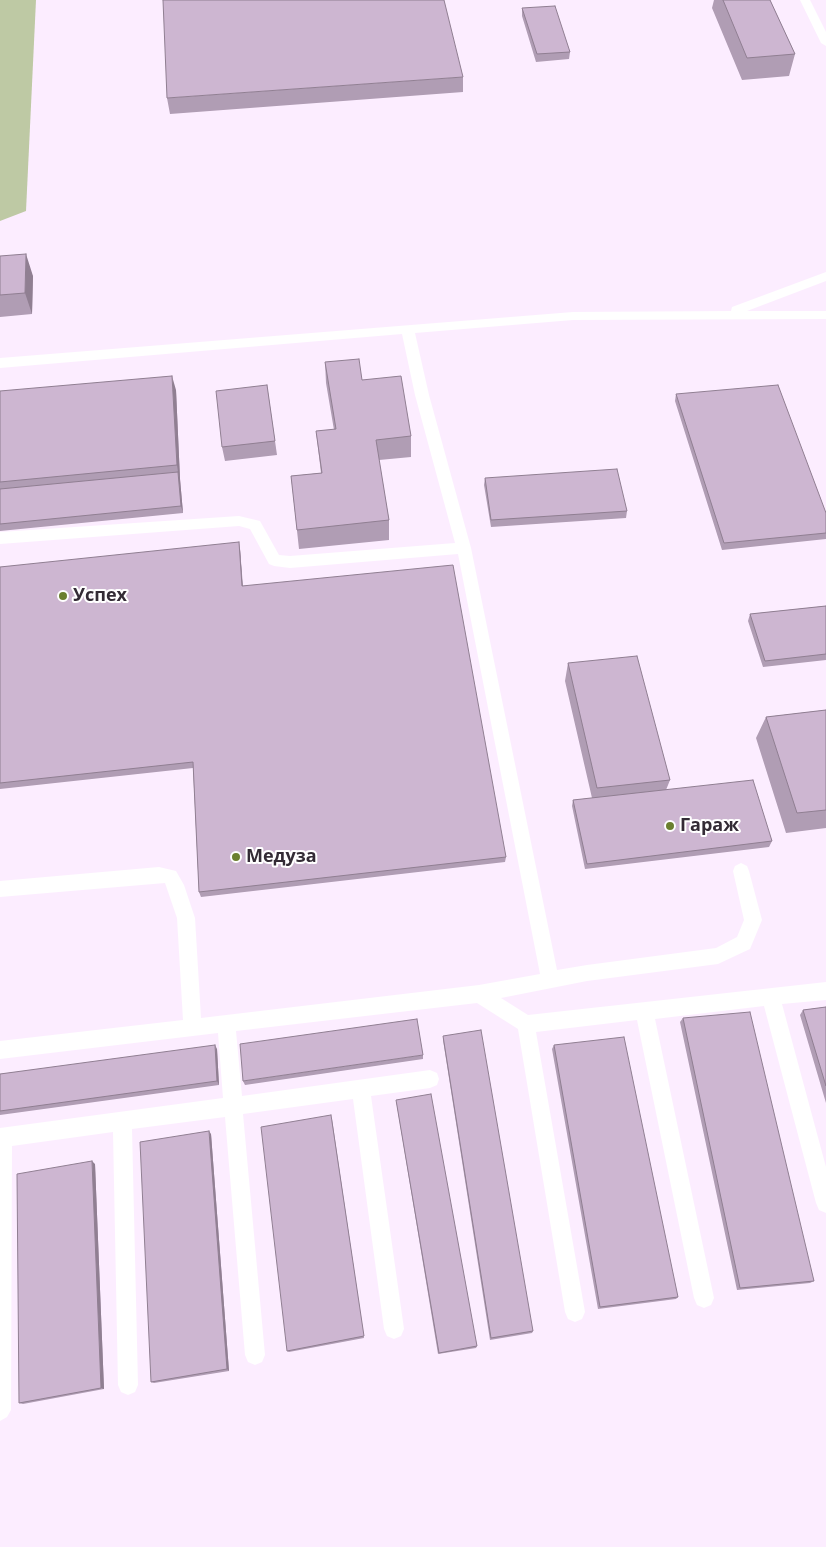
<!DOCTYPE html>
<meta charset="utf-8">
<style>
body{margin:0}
canvas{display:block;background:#fcedff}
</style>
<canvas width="826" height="1547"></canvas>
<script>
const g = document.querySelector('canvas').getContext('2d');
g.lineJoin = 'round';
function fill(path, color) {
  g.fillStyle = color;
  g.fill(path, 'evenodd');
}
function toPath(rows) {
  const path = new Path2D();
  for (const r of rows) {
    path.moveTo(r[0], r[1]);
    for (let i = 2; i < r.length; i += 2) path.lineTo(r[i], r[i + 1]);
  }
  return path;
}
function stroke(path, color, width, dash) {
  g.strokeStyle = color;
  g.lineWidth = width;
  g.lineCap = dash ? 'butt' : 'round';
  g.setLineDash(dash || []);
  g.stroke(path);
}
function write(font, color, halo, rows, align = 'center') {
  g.font = font + ' "Open Sans",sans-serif';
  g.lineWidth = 4;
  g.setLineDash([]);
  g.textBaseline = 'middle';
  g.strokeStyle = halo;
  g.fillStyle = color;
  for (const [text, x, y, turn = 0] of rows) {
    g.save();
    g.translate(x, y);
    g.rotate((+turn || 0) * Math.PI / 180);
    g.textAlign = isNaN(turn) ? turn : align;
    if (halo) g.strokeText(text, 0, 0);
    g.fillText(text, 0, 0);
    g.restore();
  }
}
const green = toPath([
 [0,0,36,0,26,211,0,221]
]);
const service = toPath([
 [800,0,810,0,826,32,826,46,821,43,800,0],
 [826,272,826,281,747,311,826,311,826,319,573,320,415,333,429,395,471,548,557,970,587,965,716,948,737,937,744,920,733,871,735,866,741,863,747,866,749,871,762,920,750,949,718,964,587,981,501,998,528,1015,826,982,826,1000,782,1004,826,1167,826,1213,819,1210,816,1203,764,1006,655,1019,714,1298,711,1305,704,1308,697,1305,694,1298,637,1020,536,1032,585,1312,582,1319,575,1322,568,1319,565,1312,518,1029,477,1003,236,1031,242,1096,430,1070,437,1073,439,1079,437,1085,430,1088,371,1096,404,1329,401,1336,394,1339,387,1336,384,1329,353,1099,243,1114,265,1355,262,1362,255,1365,248,1362,245,1355,225,1117,132,1129,138,1385,135,1392,128,1395,121,1392,118,1385,113,1132,12,1146,11,1410,7,1417,0,1421,0,1128,223,1098,218,1033,0,1059,0,1041,183,1020,177,918,165,883,0,897,0,881,159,867,176,871,184,885,195,918,201,1018,479,985,540,974,458,554,290,568,274,566,269,564,250,529,239,526,0,544,0,532,239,516,260,521,279,555,290,556,455,543,415,395,402,334,0,368,0,358,573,312,731,311,732,307,826,272]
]);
const wall = toPath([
 [714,0,770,0,795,54,789,76,742,80,712,8],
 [522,8,570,52,569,59,536,62,522,16],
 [463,77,463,92,170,114,167,98],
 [0,256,33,276,32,314,0,317],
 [325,362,362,380,411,436,411,457,379,460,389,520,389,540,299,549,291,476,321,473,316,431,334,430,326,383],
 [267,385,277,455,225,461,222,447],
 [176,390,180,479,183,513,0,531,0,391],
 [676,394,826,513,826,539,722,550,675,401],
 [485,478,627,511,626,518,491,527,484,485],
 [240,549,243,586,506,857,505,862,201,897,199,892,193,768,0,789,0,567],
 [826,606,826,660,763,667,748,621,750,614],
 [568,663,670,780,666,790,772,841,769,847,585,869,572,806,573,800,592,798,565,681],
 [826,710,826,828,786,833,756,738,766,717],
 [826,1007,826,1103,800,1015,803,1010],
 [683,1018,814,1281,810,1283,737,1290,680,1022],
 [443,1036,533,1331,532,1333,490,1340,443,1040],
 [554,1045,678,1297,676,1299,598,1309,552,1049],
 [217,1049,219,1085,0,1115,0,1074],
 [423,1055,423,1059,245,1085,243,1081],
 [396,1100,477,1346,476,1348,438,1354],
 [332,1119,364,1338,289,1352,287,1351],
 [211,1134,229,1371,154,1383,151,1382],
 [95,1164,104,1389,23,1404,19,1403]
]);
const shadedWall = toPath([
 [26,254,33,276,32,314,25,293],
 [172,376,176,390,180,479,183,513,181,506,178,472,177,465],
 [239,542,240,549,243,593,242,586],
 [215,1045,217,1049,219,1085,217,1081],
 [209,1131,211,1134,229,1371,227,1369],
 [92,1161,95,1164,104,1389,101,1388]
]);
const building = toPath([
 [163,0,444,0,463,77,167,98,163,0],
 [723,0,770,0,795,54,747,58,723,0],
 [555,6,570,52,537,54,522,8,555,6],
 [26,254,25,293,0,295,0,256,26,254],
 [359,359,362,380,401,376,411,436,376,440,389,520,297,530,291,476,322,473,316,431,336,429,325,362,359,359],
 [172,376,177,465,0,482,0,391,172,376],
 [267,385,275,441,222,447,216,391,267,385],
 [778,385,826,513,826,533,724,543,676,394,778,385],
 [617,469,627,511,491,520,485,478,617,469],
 [178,472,181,506,0,524,0,489,178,472],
 [239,542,242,586,453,565,506,857,199,892,193,762,0,783,0,567,239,542],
 [826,606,826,654,765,661,750,614,826,606],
 [637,656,670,780,597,788,568,663,637,656],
 [826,710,826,810,797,813,766,717,826,710],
 [753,780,772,841,587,864,573,800,753,780],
 [826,1007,826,1086,803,1010,826,1007],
 [750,1012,814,1281,740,1288,683,1018,750,1012],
 [417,1019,423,1055,243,1081,240,1044,417,1019],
 [481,1030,533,1331,491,1338,443,1036,481,1030],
 [624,1037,678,1297,600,1307,554,1045,624,1037],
 [215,1045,217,1081,0,1111,0,1074,215,1045],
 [431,1094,477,1346,439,1353,396,1100,431,1094],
 [331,1115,364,1336,287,1351,261,1127,331,1115],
 [209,1131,227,1369,151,1382,140,1142,209,1131],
 [92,1161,101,1388,19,1403,17,1174,92,1161]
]);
const markers = [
 [63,596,5,"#6b7f2f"],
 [670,826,5,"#6b7f2f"],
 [236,857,5,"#6b7f2f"]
];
const poiNames = [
 ["Успех",73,596],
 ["Гараж",680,826],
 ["Медуза",246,857]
];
fill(green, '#bec9a4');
fill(service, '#fff');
fill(wall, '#b09db4');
fill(shadedWall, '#907f92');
fill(building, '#cdb6d1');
stroke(building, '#907f92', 1);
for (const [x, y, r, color] of markers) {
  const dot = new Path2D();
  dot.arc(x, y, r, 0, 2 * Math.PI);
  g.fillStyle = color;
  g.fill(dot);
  stroke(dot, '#fff', 2);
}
write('bold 18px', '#332b35', '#fff', poiNames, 'left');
</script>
